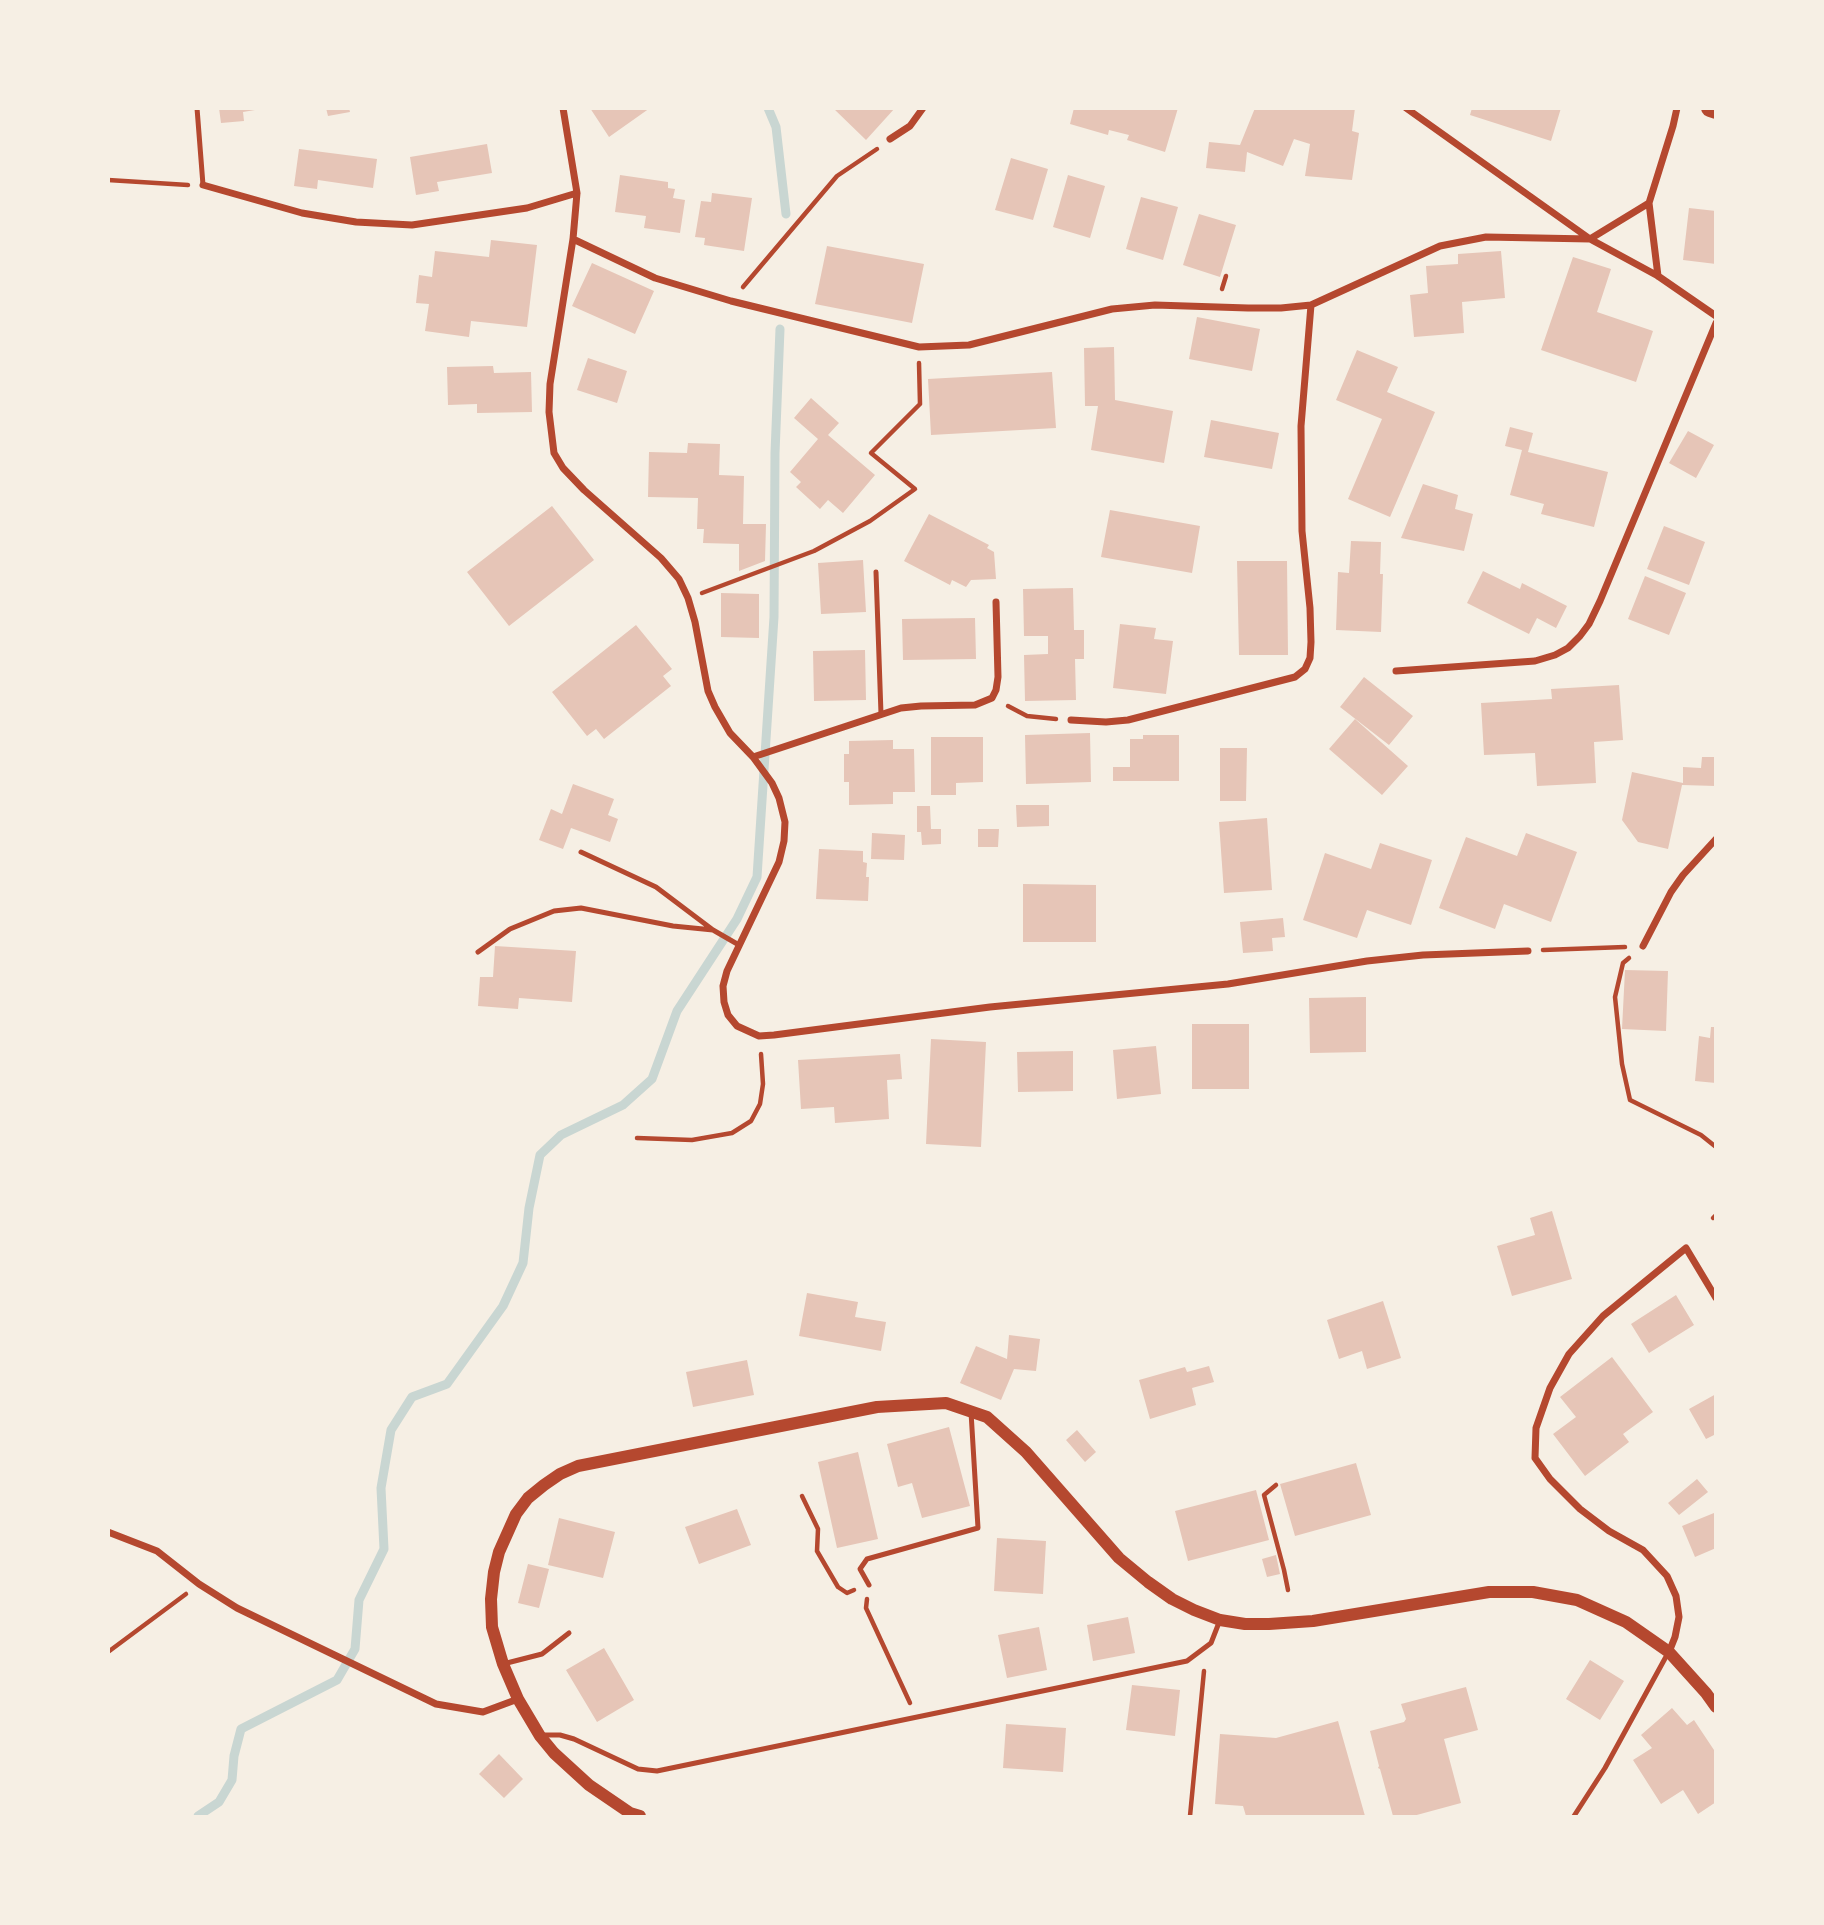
<!DOCTYPE html>
<style>
body{margin:0}
#map{position:relative;width:1824px;height:1925px;overflow:hidden;background:#f6efe4;font-family:"PT Serif",serif}
canvas{display:block}
.frame{position:absolute;inset:0;border:110px solid #f6efe4;pointer-events:none}
</style>
<div id="map">
<canvas width="1824" height="1925"></canvas>
<div class="frame"></div>
</div>
<script>
const g = document.querySelector('canvas').getContext('2d');
g.lineJoin = 'round';
function toPath(rows) {
  const path = new Path2D();
  for (const r of rows) {
    path.moveTo(r[0], r[1]);
    for (let i = 2; i < r.length; i += 2) path.lineTo(r[i], r[i + 1]);
  }
  return path;
}
function stroke(path, color, width, dash) {
  g.strokeStyle = color;
  g.lineWidth = width;
  g.lineCap = dash ? 'butt' : 'round';
  g.setLineDash(dash || []);
  g.stroke(path);
}
function fill(path, color) {
  g.fillStyle = color;
  g.fill(path, 'evenodd');
}
const stream = toPath([
 [768,108,776,127,786,214],
 [198,1816,219,1802,232,1780,234,1756,241,1729,337,1680,355,1649,359,1600,384,1549,381,1488,391,1430,412,1397,447,1384,503,1306,523,1263,529,1208,540,1155,561,1135,623,1105,652,1079,677,1011,737,919,757,877,774,617,775,453,780,329]
]);
const building = toPath([
 [219,108,255,108,255,110,243,112,244,121,221,123],
 [326,108,349,108,350,112,328,116],
 [590,108,650,108,609,137],
 [833,108,895,108,866,140],
 [1074,108,1178,108,1165,152,1127,140,1129,135,1109,130,1108,135,1070,124],
 [1255,108,1355,108,1352,131,1359,133,1352,180,1305,176,1310,144,1294,139,1283,166,1247,152,1245,172,1206,168,1209,142,1240,145],
 [1472,108,1561,108,1551,141,1470,115],
 [487,144,492,173,437,182,439,191,416,195,410,157],
 [299,149,377,159,373,188,318,180,317,189,294,186],
 [1011,158,1048,169,1033,220,995,210],
 [620,175,668,182,668,188,675,189,673,198,685,200,680,233,644,228,646,216,615,212],
 [1068,175,1105,186,1090,238,1053,227],
 [712,193,752,198,744,251,704,245,705,238,695,237,701,201,711,202],
 [1141,197,1178,207,1163,260,1126,249],
 [1689,208,1716,211,1716,264,1683,260],
 [1199,214,1236,225,1220,277,1183,265],
 [491,240,537,245,527,327,471,321,469,337,425,331,429,304,416,303,419,275,432,277,435,251,489,257],
 [827,246,924,264,912,323,815,304],
 [1501,251,1505,298,1462,302,1464,333,1414,337,1410,295,1428,293,1426,266,1458,264,1458,254],
 [1573,257,1611,269,1597,312,1653,331,1636,382,1541,350],
 [592,263,654,291,635,334,572,306],
 [1197,317,1260,329,1252,371,1189,359],
 [1114,347,1115,400,1173,411,1164,463,1091,450,1098,406,1085,406,1084,348],
 [1357,350,1398,367,1387,392,1435,412,1390,517,1348,499,1382,419,1336,400],
 [588,358,627,371,617,403,577,390],
 [493,366,494,373,531,372,532,412,477,413,477,404,448,405,447,367],
 [1052,372,1056,428,931,435,928,379],
 [811,398,839,423,828,435,875,475,843,513,828,500,820,509,796,487,801,482,790,472,818,439,794,418],
 [1211,420,1279,433,1272,469,1204,457],
 [1510,427,1533,433,1528,452,1608,472,1594,527,1541,514,1544,504,1510,495,1522,450,1505,446],
 [1688,431,1714,445,1696,478,1669,463],
 [688,443,720,444,719,475,744,476,743,524,766,524,765,561,739,571,739,544,703,543,704,529,697,529,698,498,648,497,649,452,687,453],
 [1423,484,1458,495,1455,509,1473,514,1464,551,1401,538],
 [552,506,594,560,509,626,467,572],
 [1110,510,1200,526,1192,573,1101,557],
 [929,514,989,545,987,548,994,552,996,579,971,580,966,587,952,580,950,585,904,561],
 [1664,526,1705,542,1689,585,1647,569],
 [1351,541,1381,542,1380,574,1383,574,1381,632,1336,630,1338,572,1349,573],
 [863,560,866,612,821,614,818,563],
 [1237,561,1287,561,1288,655,1239,655],
 [1483,571,1520,589,1522,583,1567,606,1556,628,1537,618,1529,634,1467,603],
 [1645,576,1686,593,1669,635,1628,619],
 [1073,588,1074,630,1084,630,1084,659,1075,659,1076,700,1025,701,1024,655,1048,654,1048,636,1024,636,1023,589],
 [721,593,759,594,759,638,721,637],
 [975,618,976,659,903,660,902,619],
 [1120,624,1156,628,1154,639,1173,641,1166,694,1113,688],
 [636,625,672,669,663,676,671,686,604,739,596,729,587,736,552,692],
 [865,650,866,700,814,701,813,651],
 [1364,677,1413,716,1389,745,1340,707],
 [1619,685,1623,740,1594,742,1596,783,1537,786,1535,753,1484,755,1481,703,1552,699,1551,689],
 [1355,719,1408,766,1382,795,1329,749],
 [1090,733,1091,782,1026,784,1025,735],
 [1143,735,1179,735,1179,781,1113,781,1113,767,1130,767,1130,739,1143,739],
 [931,737,983,737,983,782,956,783,956,795,931,795],
 [893,740,893,749,914,749,915,792,893,792,893,804,849,805,849,782,844,782,844,754,849,754,849,741],
 [1220,748,1247,748,1246,801,1220,801],
 [1702,757,1716,757,1716,786,1682,785,1668,849,1638,842,1622,820,1632,772,1683,783,1683,767,1701,768],
 [573,784,614,799,608,815,618,819,610,842,571,828,563,849,539,840,551,809,562,814],
 [1016,805,1049,805,1049,826,1017,827],
 [917,806,930,806,931,829,941,829,941,844,922,845,921,832,917,832],
 [1267,818,1272,890,1224,893,1219,822],
 [978,829,999,829,998,847,978,847],
 [872,833,905,835,904,860,871,859],
 [1526,833,1577,852,1551,922,1504,904,1495,929,1439,908,1466,837,1517,856],
 [1380,843,1432,860,1411,925,1367,910,1357,938,1303,920,1325,853,1371,869],
 [819,849,863,851,863,862,867,863,866,877,869,877,868,901,816,899],
 [1023,884,1096,885,1096,942,1023,942],
 [1283,918,1285,937,1272,938,1273,951,1243,953,1240,922],
 [495,946,576,951,572,1002,519,998,518,1009,478,1006,480,977,493,977],
 [1625,970,1668,971,1666,1031,1622,1029],
 [1366,997,1366,1052,1310,1053,1309,998],
 [1192,1024,1249,1024,1249,1089,1192,1089],
 [1711,1027,1716,1027,1716,1083,1695,1081,1699,1036,1710,1038],
 [931,1039,986,1042,981,1147,926,1144],
 [1156,1046,1161,1094,1117,1099,1113,1050],
 [1073,1051,1073,1091,1018,1092,1017,1052],
 [900,1054,902,1079,887,1080,889,1119,835,1123,834,1107,801,1109,798,1060],
 [1552,1211,1572,1279,1512,1296,1497,1246,1535,1235,1530,1218],
 [807,1293,858,1302,855,1317,886,1322,881,1351,799,1336],
 [1676,1295,1694,1325,1649,1353,1631,1324],
 [1383,1301,1401,1358,1367,1369,1362,1351,1339,1359,1327,1320],
 [1009,1335,1040,1339,1036,1371,1014,1369,1001,1400,960,1383,976,1346,1007,1359],
 [1612,1357,1653,1412,1623,1434,1629,1442,1585,1476,1553,1434,1576,1417,1560,1397],
 [747,1360,754,1395,693,1407,686,1372],
 [1209,1366,1214,1382,1192,1388,1196,1405,1150,1419,1139,1380,1185,1367,1187,1372],
 [1716,1394,1716,1434,1706,1439,1689,1409],
 [949,1427,970,1506,922,1518,912,1483,898,1487,887,1444],
 [1077,1430,1096,1452,1085,1462,1066,1440],
 [858,1452,878,1539,837,1548,818,1462],
 [1356,1463,1371,1515,1295,1536,1280,1484],
 [1697,1479,1708,1492,1679,1515,1668,1503],
 [1256,1490,1269,1540,1188,1561,1175,1511],
 [737,1509,751,1545,699,1564,685,1527],
 [1714,1513,1716,1516,1716,1548,1695,1557,1682,1526],
 [559,1518,615,1532,603,1578,548,1565],
 [997,1538,1046,1541,1043,1594,994,1591],
 [1276,1555,1280,1574,1267,1577,1262,1559],
 [528,1564,549,1569,539,1608,518,1603],
 [1128,1617,1135,1653,1093,1661,1087,1625],
 [1039,1627,1047,1670,1007,1678,998,1635],
 [604,1648,634,1700,597,1722,566,1670],
 [1590,1660,1624,1681,1600,1720,1566,1699],
 [1132,1685,1180,1690,1175,1736,1126,1730],
 [1466,1687,1478,1730,1444,1739,1461,1803,1413,1816,1393,1816,1380,1769,1378,1768,1379,1766,1370,1731,1404,1722,1406,1719,1401,1704],
 [1672,1708,1687,1725,1694,1720,1716,1753,1716,1802,1698,1814,1683,1790,1661,1804,1633,1760,1652,1748,1641,1735],
 [1338,1721,1365,1816,1246,1816,1243,1806,1215,1804,1220,1734,1276,1738],
 [1006,1724,1066,1728,1063,1772,1003,1768],
 [499,1754,523,1779,504,1798,479,1774]
]);
const path = toPath([
 [108,180,188,185],
 [743,287,837,176,877,149],
 [1222,289,1226,276],
 [702,593,814,551,870,521,915,489,871,453,920,404,919,363],
 [1008,706,1027,716,1056,719],
 [1543,950,1625,947],
 [1629,958,1623,963,1615,997,1622,1064,1630,1100,1701,1135,1716,1147],
 [637,1138,692,1140,732,1133,751,1121,760,1104,763,1084,761,1054],
 [1713,1218,1716,1215],
 [1276,1485,1264,1495,1284,1570,1288,1590],
 [802,1496,818,1529,817,1551,838,1587,847,1593,854,1590],
 [867,1599,866,1608,910,1703],
 [108,1652,186,1594],
 [1190,1816,1204,1671]
]);
const service = toPath([
 [197,108,203,185],
 [876,572,881,714],
 [581,852,656,887,713,930,739,945],
 [478,952,510,929,554,911,581,908,673,926,713,930],
 [869,1585,860,1569,867,1559,978,1528,971,1412],
 [503,1664,542,1654,569,1633],
 [543,1735,560,1735,574,1739,638,1769,657,1771,1187,1661,1211,1643,1220,1620],
 [1574,1816,1605,1768,1668,1653]
]);
const minor = toPath([
 [563,108,577,193,573,239,550,384,549,412,554,453,563,468,584,490,661,558,679,579,688,598,695,622,708,691,715,707,730,733,753,757,772,783,779,798,785,822,784,841,779,862,727,971,723,986,724,1002,728,1015,737,1026,759,1036,774,1035,990,1007,1228,984,1367,961,1423,955,1528,951],
 [1406,108,1590,239,1658,276,1716,316],
 [890,139,910,126,923,108],
 [203,185,302,213,356,222,412,225,527,208,577,193],
 [573,239,655,278,731,301,919,347,969,345,1112,309,1155,305,1248,308,1281,308,1311,305,1440,246,1486,237,1590,239,1649,203],
 [1658,276,1649,203,1673,126,1677,108],
 [1396,671,1535,661,1555,655,1568,648,1580,636,1589,624,1600,601,1716,323],
 [1071,720,1106,722,1128,720,1295,677,1305,669,1310,658,1311,642,1310,608,1302,531,1301,426,1311,305],
 [753,757,901,708,921,706,975,705,992,698,996,690,998,677,996,602],
 [1643,946,1671,892,1683,875,1716,839],
 [108,1532,157,1551,199,1584,237,1608,436,1704,483,1712,518,1699],
 [1669,1652,1675,1637,1679,1617,1676,1596,1667,1576,1643,1550,1609,1531,1580,1509,1550,1479,1535,1458,1536,1428,1550,1388,1569,1354,1603,1316,1686,1248,1716,1298]
]);
const tertiary = toPath([
 [640,1816,630,1813,589,1785,554,1753,540,1736,518,1699,503,1664,492,1627,491,1599,494,1572,499,1552,516,1514,528,1498,544,1485,560,1474,578,1466,877,1407,946,1403,987,1417,1026,1452,1119,1558,1148,1582,1172,1599,1194,1610,1220,1620,1245,1624,1269,1624,1313,1621,1489,1592,1533,1592,1577,1600,1626,1622,1669,1652,1706,1693,1716,1707]
]);
const primary = toPath([
 [1710,108,1716,110]
]);
stroke(stream, '#c9d6d2', 9);
fill(building, '#e6c5b7');
stroke(path, '#b5482f', 4.5);
stroke(service, '#b5482f', 5);
stroke(minor, '#b5482f', 7);
stroke(tertiary, '#b5482f', 12);
stroke(primary, '#b5482f', 18);
</script>
